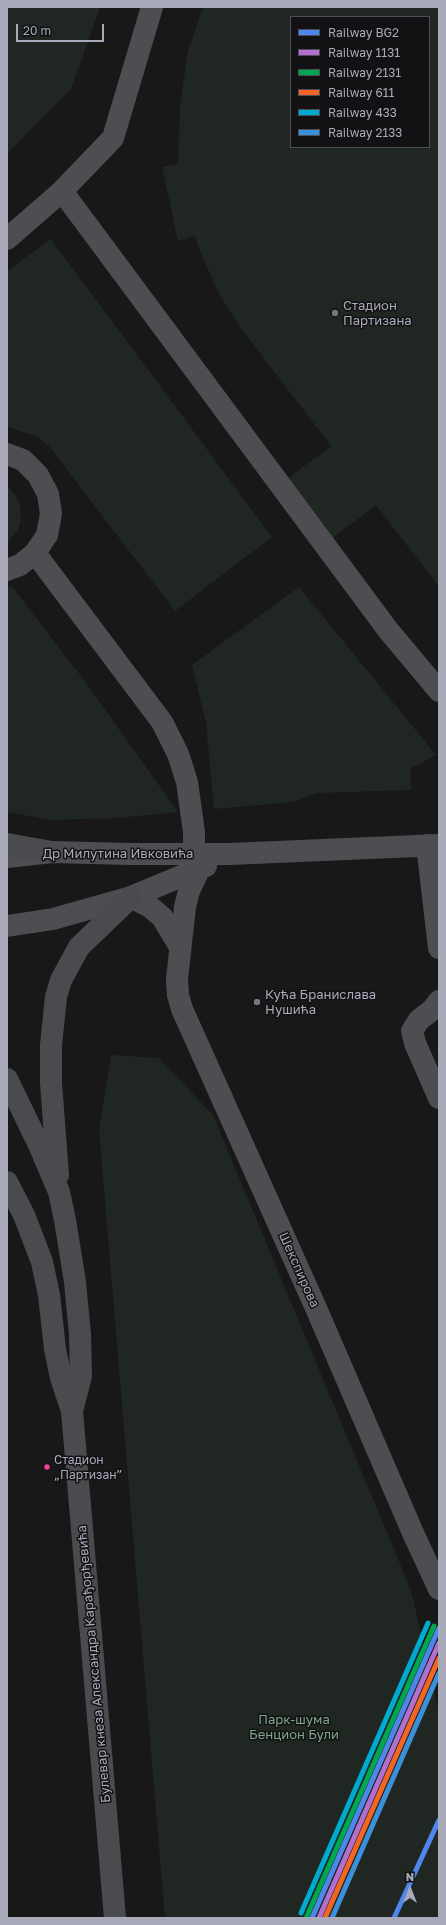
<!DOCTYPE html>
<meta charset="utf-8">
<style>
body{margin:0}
#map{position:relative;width:446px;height:1925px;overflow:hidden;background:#181818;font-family:"Golos Text",sans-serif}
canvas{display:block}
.frame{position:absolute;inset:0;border:8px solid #a9aab9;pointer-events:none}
.legend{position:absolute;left:290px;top:16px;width:140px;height:132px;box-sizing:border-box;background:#121214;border:1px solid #4e4f56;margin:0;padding:5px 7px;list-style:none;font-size:12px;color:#a9aab9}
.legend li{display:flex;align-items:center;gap:8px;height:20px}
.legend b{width:20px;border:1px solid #4e4f56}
.north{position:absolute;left:390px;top:1869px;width:40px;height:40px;-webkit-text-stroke:3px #121214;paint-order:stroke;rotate:0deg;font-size:11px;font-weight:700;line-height:16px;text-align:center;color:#a9aab9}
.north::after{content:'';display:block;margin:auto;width:14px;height:18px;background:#a9aab9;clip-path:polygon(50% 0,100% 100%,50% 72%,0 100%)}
.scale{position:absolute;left:16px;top:24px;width:88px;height:18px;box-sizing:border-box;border:2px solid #a9aab9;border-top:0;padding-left:5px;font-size:12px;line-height:14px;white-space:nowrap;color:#a9aab9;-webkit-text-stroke:3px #121214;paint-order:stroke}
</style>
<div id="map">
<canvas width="446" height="1925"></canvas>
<div class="frame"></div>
<ul class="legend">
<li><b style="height:5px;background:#4e86ec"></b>Railway BG2</li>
<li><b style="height:5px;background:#b36fd0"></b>Railway 1131</li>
<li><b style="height:5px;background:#00a651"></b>Railway 2131</li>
<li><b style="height:5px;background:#f26522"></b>Railway 611</li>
<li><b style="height:5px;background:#00a9ce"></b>Railway 433</li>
<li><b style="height:5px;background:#3a90db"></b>Railway 2133</li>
</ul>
<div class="north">N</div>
<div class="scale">20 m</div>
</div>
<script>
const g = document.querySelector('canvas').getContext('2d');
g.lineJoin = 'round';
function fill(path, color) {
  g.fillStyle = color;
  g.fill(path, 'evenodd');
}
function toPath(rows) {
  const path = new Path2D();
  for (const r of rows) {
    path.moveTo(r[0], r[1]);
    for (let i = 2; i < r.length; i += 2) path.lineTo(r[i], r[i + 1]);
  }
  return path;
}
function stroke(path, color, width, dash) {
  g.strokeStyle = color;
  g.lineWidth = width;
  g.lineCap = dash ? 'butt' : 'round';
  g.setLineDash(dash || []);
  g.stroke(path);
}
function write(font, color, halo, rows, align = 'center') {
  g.font = font + ' "Golos Text",sans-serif';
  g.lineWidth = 3;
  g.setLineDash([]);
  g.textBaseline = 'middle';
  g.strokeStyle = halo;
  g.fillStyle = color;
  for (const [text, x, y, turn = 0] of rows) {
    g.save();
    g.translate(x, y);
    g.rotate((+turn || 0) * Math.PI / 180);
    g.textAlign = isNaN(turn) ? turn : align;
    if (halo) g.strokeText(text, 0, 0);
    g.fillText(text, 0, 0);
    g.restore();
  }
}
const green = toPath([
 [7,7,100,7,71,89,7,154],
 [203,7,439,7,439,587,376,505,329,541,283,482,331,446,244,332,219,294,199,248,195,236,178,241,162,167,178,164,180,105,188,51],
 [291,17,429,17,429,147,291,147],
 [51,239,272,537,175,611,49,446,36,436,7,427,7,271],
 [7,485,16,496,20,507,21,518,18,530,7,543],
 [7,586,13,588,84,680,178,812,117,818,51,820,7,812],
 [299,587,436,755,410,769,411,790,318,793,293,802,214,809,206,723,192,665],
 [111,1055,159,1058,213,1115,411,1590,439,1713,439,1918,165,1918,99,1130]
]);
const minor = toPath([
 [62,191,388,630,439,691],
 [7,239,62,191,113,138,152,7],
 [7,454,23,460,38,475,48,494,51,514,47,535,35,553,20,565,7,570],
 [35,553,162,722,178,754,187,782,194,832,194,854],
 [427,845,439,948],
 [7,857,52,852,130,854,230,854,439,845],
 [199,870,189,891,185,907,177,979,178,995,182,1009,316,1308,413,1533,439,1589],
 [131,897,150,907,162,917,180,947],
 [7,926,53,919,131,897,206,866],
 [439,1001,432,1010,419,1020,412,1031,415,1043,439,1098]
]);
const major = toPath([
 [7,844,52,852],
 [7,1079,39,1145,59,1192,65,1220,75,1282,80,1334,81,1376,72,1411],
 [58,1175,51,1083,51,1045,56,997,61,980,79,947,131,897],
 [7,1182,24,1215,42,1262,49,1295,55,1349,61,1378,72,1411,115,1918]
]);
const rail1 = toPath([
 [312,1918,439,1628],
 [394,1918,439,1820]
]);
const rail2 = toPath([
 [319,1918,439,1643]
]);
const rail3 = toPath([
 [307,1916,434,1626]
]);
const rail4 = toPath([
 [325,1918,439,1658]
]);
const rail5 = toPath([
 [301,1913,428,1623]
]);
const rail6 = toPath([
 [332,1918,439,1673]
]);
const markers = [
 [335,313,4,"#767781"],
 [257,1002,4,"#767781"],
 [47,1467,3.5,"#f240a1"]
];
const busNames = [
 ["Стадион",54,1460],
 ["„Партизан”",54,1475]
];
const poiNames = [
 ["Стадион",343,306],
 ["Партизана",343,321],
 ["Кућа Бранислава",265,995],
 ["Нушића",265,1010]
];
const streetNames = [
 ["Др Милутина Ивковића",118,854],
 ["Шекспирова",299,1270,66],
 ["Булевар кнеза Александра Карађорђевића",94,1664,-95]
];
const parkNames = [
 ["Парк-шума",294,1720],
 ["Бенцион Були",294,1735]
];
fill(green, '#202722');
stroke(minor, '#4e4e52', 22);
stroke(major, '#4a4b4e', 22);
stroke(rail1, '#4e86ec', 5);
stroke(rail2, '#b36fd0', 5);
stroke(rail3, '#00a651', 5);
stroke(rail4, '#f26522', 5);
stroke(rail5, '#00a9ce', 5);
stroke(rail6, '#3a90db', 5);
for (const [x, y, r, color] of markers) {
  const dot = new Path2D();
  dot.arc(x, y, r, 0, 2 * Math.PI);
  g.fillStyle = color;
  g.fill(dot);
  stroke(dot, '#121214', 1.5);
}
write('12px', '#a9aab9', '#121214', busNames, 'left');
write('13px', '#a9aab9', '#121214', poiNames, 'left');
write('13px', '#a9aab9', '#121214', streetNames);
write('13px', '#7fa58a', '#121214', parkNames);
</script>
